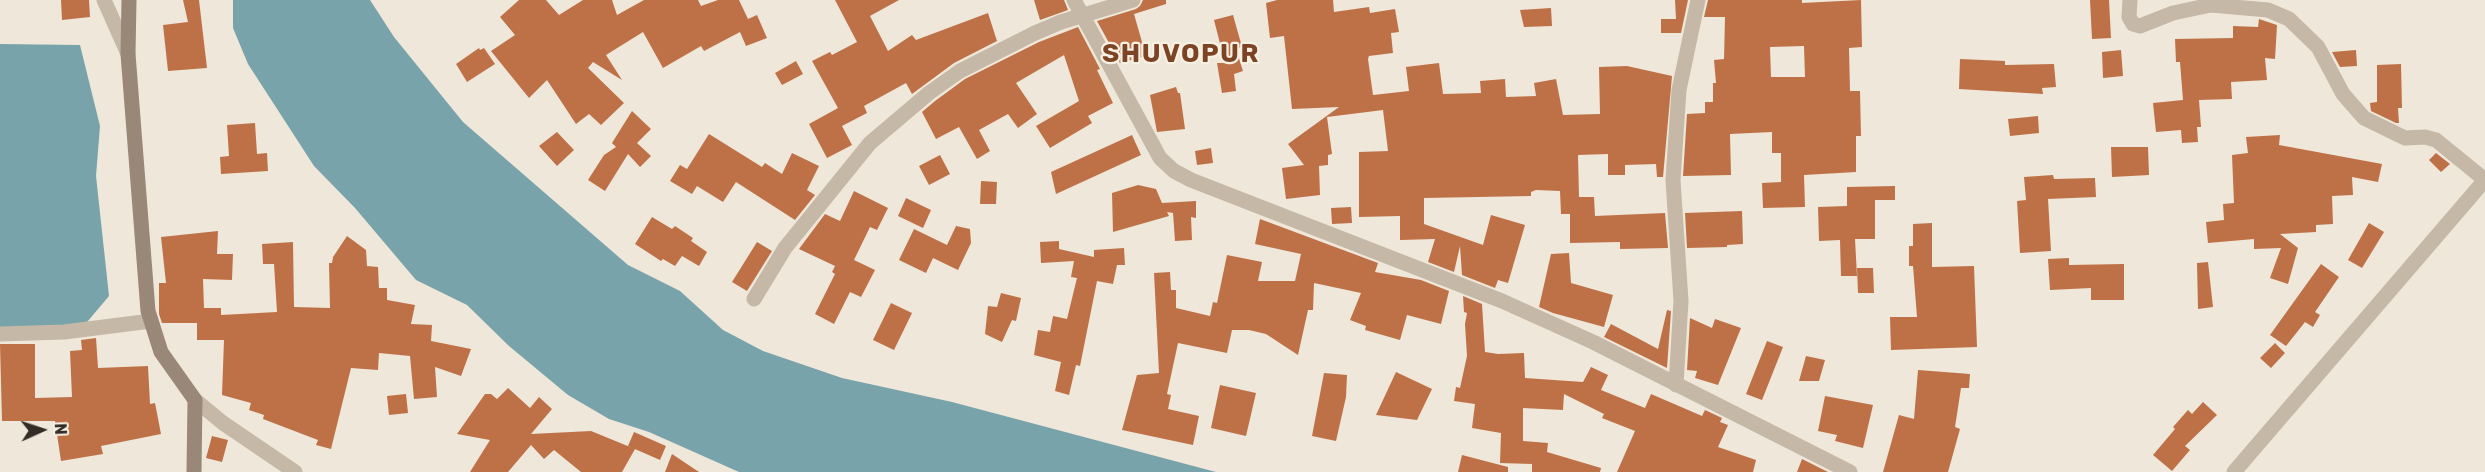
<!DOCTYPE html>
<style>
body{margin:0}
#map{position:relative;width:2485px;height:472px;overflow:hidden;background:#efe7d9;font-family:Rubik,sans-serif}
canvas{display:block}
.north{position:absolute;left:12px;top:400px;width:60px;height:60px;-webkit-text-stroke:4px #f7f1e4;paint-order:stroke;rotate:87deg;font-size:16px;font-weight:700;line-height:24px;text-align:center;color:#332b26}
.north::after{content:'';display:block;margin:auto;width:21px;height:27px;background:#332b26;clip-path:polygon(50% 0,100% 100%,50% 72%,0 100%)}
</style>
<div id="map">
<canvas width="2485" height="472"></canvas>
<div class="north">N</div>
</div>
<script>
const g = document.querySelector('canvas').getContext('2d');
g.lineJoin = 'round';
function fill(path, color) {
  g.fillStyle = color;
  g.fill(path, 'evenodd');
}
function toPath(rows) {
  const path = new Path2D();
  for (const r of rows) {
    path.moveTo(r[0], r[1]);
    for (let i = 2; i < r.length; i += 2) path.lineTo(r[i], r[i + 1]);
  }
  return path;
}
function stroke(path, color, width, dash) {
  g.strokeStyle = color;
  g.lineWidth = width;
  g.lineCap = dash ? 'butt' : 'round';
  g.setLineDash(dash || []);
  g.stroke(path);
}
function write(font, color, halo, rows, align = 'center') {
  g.font = font + ' Rubik,sans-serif';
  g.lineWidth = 4.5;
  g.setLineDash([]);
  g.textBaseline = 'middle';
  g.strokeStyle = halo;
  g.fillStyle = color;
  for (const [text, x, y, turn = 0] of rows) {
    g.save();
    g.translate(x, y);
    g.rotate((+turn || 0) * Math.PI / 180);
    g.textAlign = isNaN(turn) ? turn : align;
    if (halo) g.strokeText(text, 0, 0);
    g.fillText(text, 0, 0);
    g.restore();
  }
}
const water = toPath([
 [233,0,370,0,394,37,463,122,628,265,680,291,723,330,763,351,842,378,952,402,1216,472,739,472,649,432,609,419,568,395,509,346,467,305,416,280,355,208,314,166,248,64,233,28],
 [0,44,80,45,100,126,96,176,109,296,77,334,0,337]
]);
const building = toPath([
 [61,0,89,0,90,17,62,20],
 [183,0,199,0,207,68,168,71,163,25,188,22],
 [519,0,546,0,559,15,583,0,612,0,617,15,644,0,698,0,701,6,718,0,739,0,748,19,757,15,767,38,746,46,740,32,704,51,701,46,663,68,643,32,606,55,622,80,593,62,588,68,624,103,601,125,589,114,576,124,547,80,529,98,491,51,515,35,500,17],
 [835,0,899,0,870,16,888,51,912,35,916,40,988,13,997,41,954,63,912,94,906,83,864,106,867,113,842,126,852,145,827,158,809,124,838,108,812,61,830,52,832,55,857,42],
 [1034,0,1064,0,1068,10,1040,20],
 [1143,0,1166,0,1166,4,1134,14,1146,56,1120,63,1097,21,1136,9,1140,6],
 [1277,0,1333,0,1334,12,1369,7,1370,13,1395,9,1399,32,1391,33,1393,53,1369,56,1368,59,1373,95,1409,91,1406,67,1439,63,1443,94,1481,93,1480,81,1505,79,1506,97,1536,96,1534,83,1556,79,1563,115,1600,114,1599,67,1627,66,1672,76,1663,177,1657,177,1656,164,1625,165,1625,175,1608,175,1608,154,1578,155,1579,197,1594,197,1595,216,1665,213,1668,248,1620,249,1620,242,1570,243,1570,214,1561,214,1560,191,1536,190,1531,192,1531,196,1424,198,1424,224,1483,245,1491,215,1525,225,1508,283,1498,280,1495,288,1462,275,1460,246,1454,272,1428,262,1435,239,1400,240,1400,216,1359,217,1359,152,1388,151,1383,110,1327,117,1332,154,1328,155,1328,165,1319,166,1320,195,1286,199,1282,168,1304,165,1288,144,1339,107,1292,109,1284,36,1270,38,1266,3],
 [1675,0,1688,0,1681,33,1661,33,1661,19,1676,19],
 [1708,0,1802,0,1802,3,1861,0,1862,47,1849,48,1850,91,1860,91,1861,136,1856,136,1856,172,1804,175,1805,207,1763,208,1762,183,1781,182,1781,153,1772,153,1772,132,1730,134,1731,175,1683,176,1687,114,1705,113,1705,102,1713,102,1713,83,1716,83,1714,60,1724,59,1725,17,1704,17],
 [1804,46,1805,77,1771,77,1770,47],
 [2090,0,2109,0,2111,38,2092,39],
 [1551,8,1552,26,1524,27,1520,10],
 [1233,15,1242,47,1236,49,1243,71,1234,74,1236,91,1222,93,1217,63,1225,63,1214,20],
 [2259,19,2277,25,2275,59,2265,58,2267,80,2231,82,2232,99,2199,100,2201,127,2197,127,2198,142,2182,143,2181,130,2156,132,2153,103,2183,100,2180,62,2176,62,2175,39,2233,38,2233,26,2258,27],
 [1078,27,1100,69,1097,70,1113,103,1088,116,1092,123,1050,148,1036,126,1079,101,1064,55,1016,83,1037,114,1018,128,1008,114,979,130,990,151,977,159,959,127,936,139,922,112,935,101,965,79,1039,42],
 [479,48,480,50,484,48,495,64,467,82,456,64],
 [2121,50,2123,76,2103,78,2102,52],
 [2356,50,2357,66,2340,67,2332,52],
 [1960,59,2005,61,2005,65,2054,64,2056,87,2042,88,2043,94,1959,89],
 [796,61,803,74,782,85,775,73],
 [2401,64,2402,108,2398,108,2399,123,2396,123,2371,111,2370,103,2377,102,2377,65],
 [1176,87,1178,93,1180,93,1185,129,1157,132,1150,95],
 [632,111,651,129,637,143,651,156,640,167,628,154,605,191,588,180,604,155,616,147,612,143],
 [2038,116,2039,133,2010,136,2008,119],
 [255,123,257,154,267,153,268,171,221,174,220,157,229,156,227,125],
 [557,132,574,150,557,166,539,146],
 [709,134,762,167,765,163,782,174,792,153,819,166,807,190,815,195,795,220,736,182,723,202,697,186,692,194,670,181,680,165,687,169],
 [1132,135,1141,155,1056,194,1051,172],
 [2280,135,2279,145,2382,164,2378,182,2352,177,2353,195,2332,196,2333,224,2316,225,2316,232,2280,234,2298,248,2288,284,2270,278,2281,248,2254,249,2254,239,2208,243,2206,222,2224,220,2223,204,2234,203,2232,155,2248,153,2246,137],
 [2111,147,2148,147,2149,175,2112,177],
 [1211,148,1213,163,1197,165,1195,151],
 [2436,153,2450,164,2441,172,2429,160],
 [940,155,950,174,929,185,919,166],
 [2053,175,2054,179,2095,178,2096,197,2048,199,2051,251,2020,253,2017,201,2026,200,2024,177],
 [981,181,997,182,996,204,980,204],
 [1138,185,1156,189,1162,203,1196,201,1196,218,1191,217,1192,240,1175,241,1173,213,1167,212,1169,216,1113,232,1112,193],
 [1895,186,1895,200,1875,200,1875,239,1855,239,1857,276,1841,276,1840,240,1819,241,1818,207,1847,206,1847,187],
 [854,191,888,208,877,230,870,227,854,260,875,270,861,297,850,292,834,324,815,314,835,274,832,272,835,266,799,249,825,214,840,221],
 [906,198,931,210,923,228,898,216],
 [1351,207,1352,223,1332,224,1331,208],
 [1742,211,1743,244,1727,245,1727,247,1687,248,1685,213],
 [652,217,672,229,675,226,693,238,691,241,707,252,699,266,682,256,675,266,663,259,661,261,635,244],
 [1260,219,1378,263,1375,272,1421,280,1449,291,1441,324,1407,315,1400,340,1365,330,1366,326,1350,320,1361,293,1314,283,1313,310,1308,310,1298,355,1266,334,1249,330,1232,330,1227,353,1178,343,1167,394,1171,395,1168,409,1199,416,1193,445,1122,430,1137,375,1159,373,1154,273,1170,272,1171,290,1176,290,1176,308,1210,316,1213,302,1217,303,1227,255,1262,262,1258,281,1295,281,1301,254,1255,244],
 [1932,223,1932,267,1974,266,1977,347,1891,350,1890,317,1917,317,1913,266,1909,266,1909,246,1913,246,1913,224],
 [2369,223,2384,232,2362,268,2348,260],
 [956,226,970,229,971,243,958,270,933,258,926,273,899,260,914,229,947,245],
 [218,231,217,254,233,254,232,280,203,279,204,308,221,308,221,315,277,312,274,264,263,264,262,244,293,242,294,307,330,308,329,263,332,263,333,257,347,236,366,250,367,266,378,267,379,288,387,288,387,300,415,305,411,324,432,325,431,341,471,349,461,376,435,367,437,397,414,399,410,356,379,353,378,370,351,368,331,449,316,445,318,440,263,419,264,415,249,410,251,403,222,395,224,340,197,340,197,323,162,323,159,314,159,283,166,283,161,237],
 [1059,241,1059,249,1094,257,1094,250,1124,248,1125,265,1117,265,1113,284,1097,281,1080,366,1076,365,1069,395,1055,391,1061,362,1034,355,1038,330,1050,332,1053,316,1067,319,1077,278,1071,277,1074,261,1041,263,1040,242],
 [757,242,772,251,747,291,732,282],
 [1569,253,1571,283,1613,295,1604,327,1553,313,1539,307,1551,254],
 [2069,258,2069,265,2124,264,2124,300,2091,300,2091,288,2050,290,2048,259],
 [2208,262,2213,307,2198,309,2197,263],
 [2321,264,2339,277,2315,312,2320,315,2313,327,2305,322,2286,346,2270,335],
 [1857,268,1873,268,1874,293,1858,293],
 [1001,293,1021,298,1016,321,1012,320,1002,342,985,334,988,306,997,307],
 [1463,296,1482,304,1485,352,1498,354,1524,353,1525,378,1583,382,1591,367,1608,375,1601,390,1645,408,1651,394,1702,416,1705,410,1722,418,1720,422,1728,425,1718,447,1756,460,1753,472,1617,472,1635,431,1602,418,1604,414,1564,394,1563,410,1523,408,1523,441,1548,443,1547,452,1601,468,1600,472,1532,472,1532,464,1500,463,1501,433,1472,428,1475,404,1454,401,1456,387,1460,388,1467,356,1465,324,1467,313,1464,312],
 [891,303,912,313,894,350,873,340],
 [1667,310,1671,311,1667,368,1604,337,1611,324,1658,349],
 [1690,318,1712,328,1715,319,1741,328,1718,385,1695,378,1697,371,1687,370],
 [96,338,98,368,148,366,150,404,155,403,161,434,101,446,103,454,61,461,55,421,2,421,0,344,35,344,35,398,72,397,70,351,82,350,81,340],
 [1767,341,1783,347,1762,400,1746,394],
 [2275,343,2285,353,2271,368,2260,358],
 [1806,356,1825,360,1819,381,1799,381],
 [1918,370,1970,374,1969,388,1961,388,1955,427,1960,429,1948,472,1883,472,1899,415,1914,419],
 [1396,372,1432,389,1417,420,1376,415],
 [1324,373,1347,375,1346,397,1336,441,1312,436],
 [1220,385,1256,393,1246,436,1211,428],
 [508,388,530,408,539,397,552,409,531,434,591,431,635,449,622,472,581,472,554,450,544,459,531,445,508,472,470,472,490,440,457,434,485,394,491,394,497,399],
 [406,394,408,413,389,415,387,396],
 [1825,396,1873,405,1863,448,1835,441,1837,435,1818,431],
 [2203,402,2217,415,2185,446,2190,450,2172,471,2153,455,2175,429,2173,427,2188,410,2192,414],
 [634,432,666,446,660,460,628,446],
 [212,436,228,440,222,462,206,458],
 [672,454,699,472,665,472],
 [1462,455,1508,467,1508,472,1458,472],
 [1802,459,1828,472,1797,472]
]);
const minor = toPath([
 [104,0,128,54],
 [1074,0,1160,158,1174,171,1191,180,1502,301,1593,342,1850,472],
 [2130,0,2129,17,2133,24,2140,26,2173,13,2211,5,2268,10,2289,19,2318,47,2343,94,2364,118,2405,138,2425,137,2436,140,2485,180],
 [754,299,785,248,870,143,929,93,960,71,1035,33,1061,22,1133,0],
 [0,334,64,332,151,321],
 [1676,385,1681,301,1673,180,1679,90,1698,0]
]);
const tertiary = toPath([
 [195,400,223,423,295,472],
 [2234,472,2485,180]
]);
const secondary = toPath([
 [129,0,128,54,148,311,161,352,195,400,194,472]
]);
const districtNames = [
 ["SHUVOPUR",1181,54]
];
fill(water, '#79a3aa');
fill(building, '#be7147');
stroke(minor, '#c6b8a6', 15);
stroke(tertiary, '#c6b8a6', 15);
stroke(secondary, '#998777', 15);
g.letterSpacing = '1.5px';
write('bold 26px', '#7c4324', '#f7f1e4', districtNames);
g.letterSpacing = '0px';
</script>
